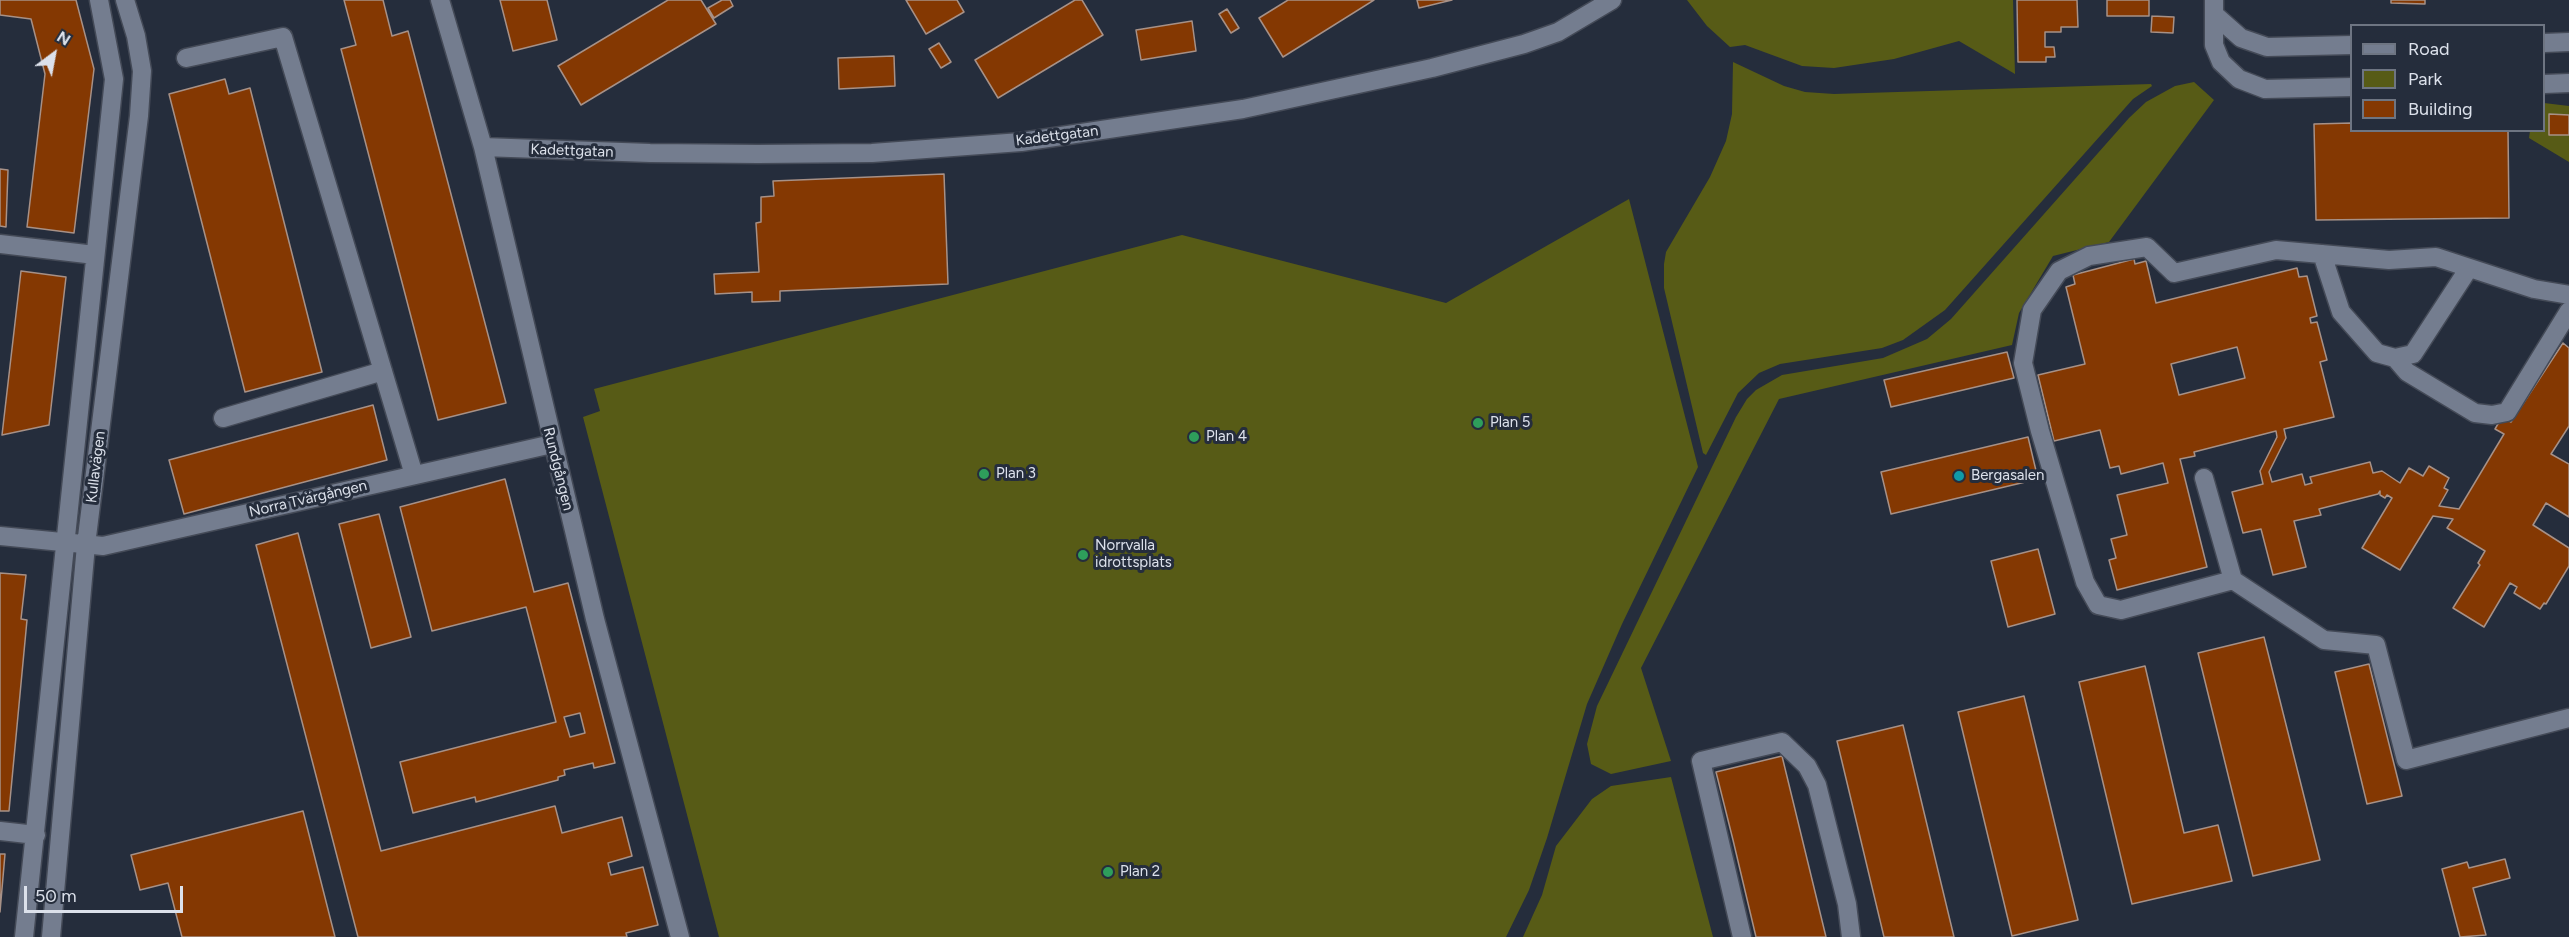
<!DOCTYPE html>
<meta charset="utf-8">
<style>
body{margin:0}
#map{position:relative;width:2569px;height:937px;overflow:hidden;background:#252d3c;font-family:Figtree,sans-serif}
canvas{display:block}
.legend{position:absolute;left:2350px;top:24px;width:195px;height:108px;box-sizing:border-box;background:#252d3c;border:2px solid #6e7582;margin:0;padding:8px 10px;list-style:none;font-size:18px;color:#dce1eb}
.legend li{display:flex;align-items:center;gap:12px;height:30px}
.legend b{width:30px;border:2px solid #6e7582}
.north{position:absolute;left:24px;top:24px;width:60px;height:60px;-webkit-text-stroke:4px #252d3c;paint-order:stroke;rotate:32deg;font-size:16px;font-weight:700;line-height:24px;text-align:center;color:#dce1eb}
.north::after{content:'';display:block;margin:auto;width:21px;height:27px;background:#dce1eb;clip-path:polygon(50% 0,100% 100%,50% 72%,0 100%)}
.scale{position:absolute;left:24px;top:886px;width:159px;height:27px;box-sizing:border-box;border:3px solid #dce1eb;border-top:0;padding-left:8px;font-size:18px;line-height:21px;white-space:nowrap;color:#dce1eb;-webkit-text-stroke:4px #252d3c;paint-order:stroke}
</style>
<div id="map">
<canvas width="2569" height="937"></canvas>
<ul class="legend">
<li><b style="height:8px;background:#747d8f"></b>Road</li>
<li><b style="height:16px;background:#575b16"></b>Park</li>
<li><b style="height:16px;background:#843802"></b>Building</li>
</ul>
<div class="north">N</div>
<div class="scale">50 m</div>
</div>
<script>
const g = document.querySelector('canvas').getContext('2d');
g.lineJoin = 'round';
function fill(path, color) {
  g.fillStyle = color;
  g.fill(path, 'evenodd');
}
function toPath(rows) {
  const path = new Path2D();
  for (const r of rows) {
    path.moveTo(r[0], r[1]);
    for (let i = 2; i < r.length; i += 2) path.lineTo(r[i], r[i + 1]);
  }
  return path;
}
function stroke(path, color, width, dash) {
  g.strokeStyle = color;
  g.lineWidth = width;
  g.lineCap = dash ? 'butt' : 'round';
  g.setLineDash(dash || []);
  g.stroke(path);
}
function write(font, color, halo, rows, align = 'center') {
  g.font = font + ' Figtree,sans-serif';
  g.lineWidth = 6;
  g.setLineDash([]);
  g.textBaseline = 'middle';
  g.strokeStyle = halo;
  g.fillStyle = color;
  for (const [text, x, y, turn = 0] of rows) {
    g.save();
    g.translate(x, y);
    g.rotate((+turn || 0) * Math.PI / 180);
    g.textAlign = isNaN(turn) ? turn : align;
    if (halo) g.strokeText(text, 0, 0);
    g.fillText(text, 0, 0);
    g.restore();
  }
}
const green = toPath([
 [1687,0,2013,0,2015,74,1959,41,1894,59,1834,68,1802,66,1745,45,1730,47,1707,26],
 [1733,62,1784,86,1805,92,1834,94,2151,84,2152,86,2133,99,1945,310,1903,340,1882,348,1780,364,1759,373,1738,393,1706,455,1703,453,1664,288,1664,264,1666,252,1710,177,1726,141,1732,114],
 [2194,82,2214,100,2109,242,2053,256,2019,313,2012,345,1779,399,1641,668,1671,761,1611,774,1591,764,1587,744,1597,706,1736,417,1747,399,1756,390,1782,375,1883,358,1927,339,1951,319,2129,118,2146,102,2175,86],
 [2544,103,2569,106,2569,162,2529,138,2530,131,2544,130],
 [1629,199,1698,467,1622,624,1587,704,1547,838,1529,890,1506,937,719,937,583,417,600,411,594,389,1182,235,1446,303],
 [1671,777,1713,937,1523,937,1542,895,1556,846,1592,799,1611,786]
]);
const building = toPath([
 [0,0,76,0,94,69,74,233,27,227,45,74,31,19,0,15,0,0],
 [344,0,383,0,392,36,408,31,506,403,438,420,341,49,356,45,344,0],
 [500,0,547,0,557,40,513,51,500,0],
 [668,0,701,0,716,24,581,105,558,66,668,0],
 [722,0,730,0,733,6,714,18,708,8,722,0],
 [906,0,957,0,964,12,926,34,906,0],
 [1075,0,1082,0,1103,35,998,98,975,60,1075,0],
 [1288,0,1374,0,1283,57,1259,18,1288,0],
 [1417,0,1452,0,1419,8,1417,0],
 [2017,0,2077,0,2078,27,2061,27,2061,32,2045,32,2045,47,2054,47,2055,57,2046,57,2046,62,2018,62,2017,0],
 [2107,0,2149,0,2149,16,2107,16,2107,0],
 [2391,0,2425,0,2425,4,2391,3,2391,0],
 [1227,9,1239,28,1231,33,1219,14,1227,9],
 [2152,16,2174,17,2173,33,2151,32,2152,16],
 [1192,21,1196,51,1141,60,1136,30,1192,21],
 [939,43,951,62,941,68,929,49,939,43],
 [894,56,895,86,839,89,838,58,894,56],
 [225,79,229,94,250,88,322,372,245,392,169,94,225,79],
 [2549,114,2569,115,2569,135,2549,135,2549,114],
 [2352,123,2352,130,2508,130,2509,218,2316,220,2314,124,2352,123],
 [0,169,8,170,6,227,0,226,0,169],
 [944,174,948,284,780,291,780,301,752,302,752,292,715,294,714,274,759,272,756,223,761,222,761,197,774,196,773,181,944,174],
 [2134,259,2135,264,2146,261,2156,303,2297,268,2299,277,2307,276,2317,316,2310,318,2311,323,2317,322,2327,360,2320,362,2334,417,2284,429,2286,438,2269,472,2272,482,2302,474,2305,485,2312,483,2310,477,2370,462,2373,473,2382,471,2400,483,2409,468,2423,476,2429,466,2449,478,2444,488,2448,490,2439,506,2459,509,2504,434,2495,429,2502,417,2511,422,2563,343,2569,348,2569,426,2551,454,2569,464,2569,517,2546,503,2533,525,2569,548,2569,566,2546,604,2544,603,2540,609,2514,593,2517,587,2510,583,2484,627,2453,608,2480,565,2478,563,2485,551,2447,528,2453,519,2433,516,2400,570,2362,548,2392,498,2387,495,2385,498,2380,495,2380,491,2378,494,2319,509,2321,515,2294,521,2306,567,2273,575,2261,529,2243,533,2232,492,2263,484,2260,471,2277,437,2276,431,2194,452,2195,456,2180,459,2207,567,2117,590,2109,560,2116,558,2111,539,2127,535,2117,495,2168,483,2163,463,2121,474,2119,466,2110,468,2100,430,2054,441,2038,375,2085,364,2066,287,2075,284,2073,275,2134,259],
 [2237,347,2245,378,2179,395,2171,364,2237,347],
 [21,271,66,277,49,425,2,435,21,271],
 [2007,352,2014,378,1891,407,1884,380,2007,352],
 [373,405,387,460,184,514,169,460,373,405],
 [2028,437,2038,479,1891,514,1881,472,2028,437],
 [505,479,534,592,568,583,615,763,594,768,593,763,564,770,565,775,558,777,558,780,476,802,475,797,413,813,400,762,556,722,526,607,432,631,400,507,505,479],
 [580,713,585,733,570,737,564,717,580,713],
 [379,514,411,637,371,648,339,524,379,514],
 [298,533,381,851,555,806,562,833,622,817,632,856,608,863,611,875,643,867,658,925,626,933,627,937,358,937,256,545,298,533],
 [2038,549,2055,614,2008,627,1991,561,2038,549],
 [0,573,26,575,21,619,27,620,9,811,0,811,0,573],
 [2264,637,2320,860,2253,876,2198,653,2264,637],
 [2369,664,2402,796,2367,804,2335,672,2369,664],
 [2145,666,2184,833,2218,825,2232,881,2132,904,2079,682,2145,666],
 [2024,696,2078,920,2012,936,1958,712,2024,696],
 [1903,725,1954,937,1884,937,1837,741,1903,725],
 [1782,756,1826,937,1756,937,1733,840,1716,772,1782,756],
 [303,811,335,937,182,937,168,883,140,890,131,855,303,811],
 [0,854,5,854,0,912,0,854],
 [2505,859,2510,878,2473,888,2486,935,2460,937,2442,869,2467,862,2469,868,2505,859]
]);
const minor = toPath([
 [440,0,483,147,595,619,680,937],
 [2214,0,2214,45,2221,62,2239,79,2265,89,2352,87],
 [2215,15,2241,38,2267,47,2352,45],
 [2544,43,2569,42],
 [186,58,283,37,414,475],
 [2544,84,2569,83],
 [483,147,650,153,758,154,872,153,1021,142,1243,109,1432,68,1524,44,1558,32,1612,0],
 [0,244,95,255],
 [2322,254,2341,312,2377,353,2395,358,2413,354,2469,268],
 [2395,358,2407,372,2475,413,2492,415,2507,412,2569,311],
 [223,418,383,371],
 [2204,478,2233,580,2324,640,2376,645,2406,760,2569,718],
 [0,536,103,546,552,444],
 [2233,580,2121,610,2098,605,2085,582,2040,431,2023,363,2032,310,2059,271,2089,256,2147,247,2174,273,2276,250,2389,260,2436,257,2534,289,2569,295],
 [0,831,36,835],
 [24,937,114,79,99,0],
 [51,937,86,545,139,116,142,71,136,36,125,0],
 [1742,937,1701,761,1782,742,1807,766,1817,785,1847,904,1851,937]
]);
const markers = [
 [1478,423,6,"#2e9e5b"],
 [1194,437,6,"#2e9e5b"],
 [984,474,6,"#2e9e5b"],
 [1959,476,6,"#0f9aa8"],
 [1083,555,6,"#2e9e5b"],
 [1108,872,6,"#2e9e5b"]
];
const streetNames = [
 ["Kadettgatan",1057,136,-7],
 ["Kadettgatan",572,151,2],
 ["Kullavägen",96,467,-83],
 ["Rundgången",558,469,76],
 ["Norra Tvärgången",308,499,-13]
];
const poiNames = [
 ["Plan 5",1490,423],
 ["Plan 4",1206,437],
 ["Plan 3",996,474],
 ["Bergasalen",1971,476],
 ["Norrvalla",1095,546],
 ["idrottsplats",1095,563],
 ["Plan 2",1120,872]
];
fill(green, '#575b16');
fill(building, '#843802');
stroke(building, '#a79187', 1.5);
stroke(minor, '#444a57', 21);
stroke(minor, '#747d8f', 18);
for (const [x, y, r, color] of markers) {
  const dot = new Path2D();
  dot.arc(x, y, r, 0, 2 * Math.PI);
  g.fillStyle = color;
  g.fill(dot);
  stroke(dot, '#252d3c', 2);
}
write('15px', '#dce1eb', '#252d3c', streetNames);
write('15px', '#dce1eb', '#252d3c', poiNames, 'left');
</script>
